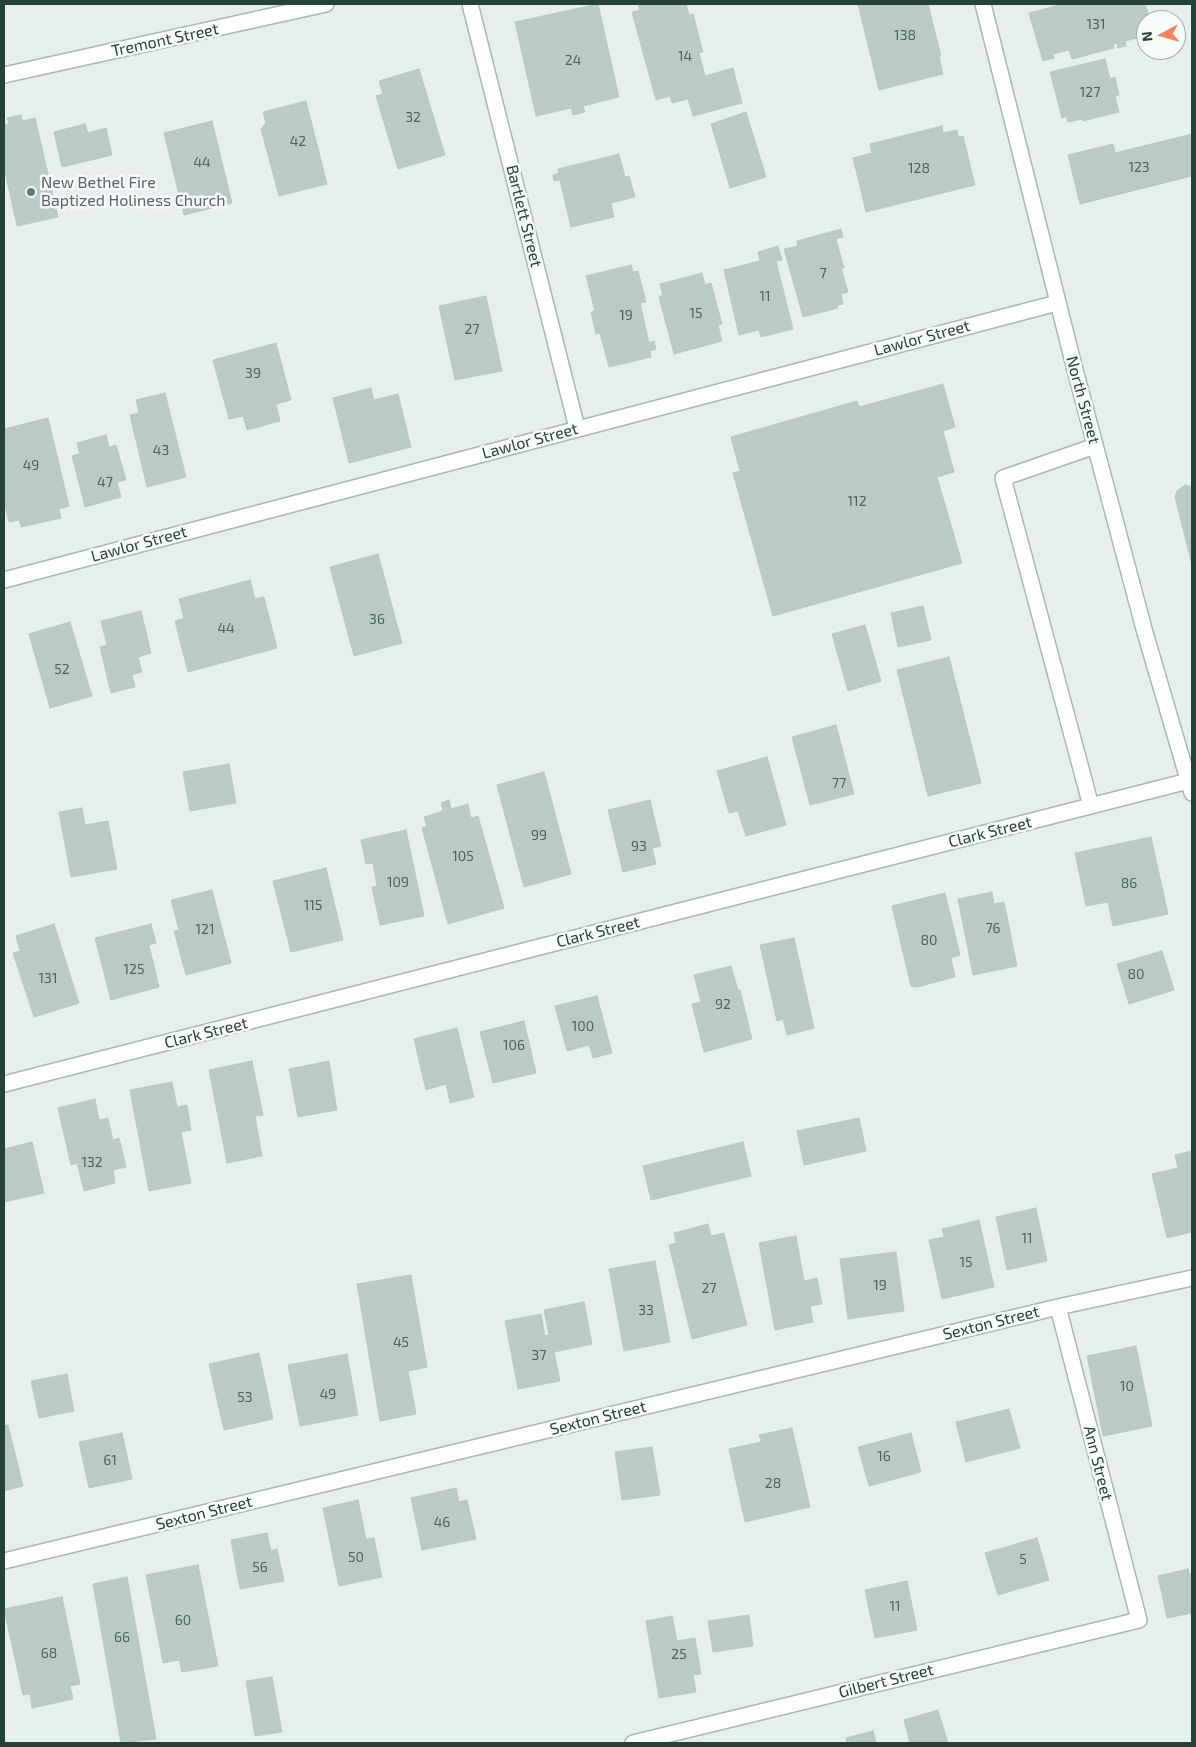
<!DOCTYPE html>
<style>
body{margin:0}
#map{position:relative;width:1196px;height:1747px;overflow:hidden;background:#e6efeb;font-family:"Exo 2",sans-serif}
canvas{display:block}
.frame{position:absolute;inset:0;border:5px solid #24423a;pointer-events:none}
.north{position:absolute;left:1136px;top:10px;width:50px;height:50px;box-sizing:border-box;background:#f7fbf9;border:1px solid #a3b1ad;border-radius:50%;rotate:264deg;font-size:14px;font-weight:700;line-height:20px;text-align:center;color:#24423a}
.north::after{content:'';display:block;margin:auto;width:18px;height:22px;background:#f4845f;clip-path:polygon(50% 0,100% 100%,50% 72%,0 100%)}
</style>
<div id="map">
<canvas width="1196" height="1747"></canvas>
<div class="frame"></div>
<div class="north">N</div>
</div>
<script>
const g = document.querySelector('canvas').getContext('2d');
g.lineJoin = 'round';
function fill(path, color) {
  g.fillStyle = color;
  g.fill(path, 'evenodd');
}
function toPath(rows) {
  const path = new Path2D();
  for (const r of rows) {
    path.moveTo(r[0], r[1]);
    for (let i = 2; i < r.length; i += 2) path.lineTo(r[i], r[i + 1]);
  }
  return path;
}
function stroke(path, color, width, dash) {
  g.strokeStyle = color;
  g.lineWidth = width;
  g.lineCap = dash ? 'butt' : 'round';
  g.setLineDash(dash || []);
  g.stroke(path);
}
function write(font, color, halo, rows, align = 'center') {
  g.font = font + ' "Exo 2",sans-serif';
  g.lineWidth = 5;
  g.setLineDash([]);
  g.textBaseline = 'middle';
  g.strokeStyle = halo;
  g.fillStyle = color;
  for (const [text, x, y, turn = 0] of rows) {
    g.save();
    g.translate(x, y);
    g.rotate((+turn || 0) * Math.PI / 180);
    g.textAlign = isNaN(turn) ? turn : align;
    if (halo) g.strokeText(text, 0, 0);
    g.fillText(text, 0, 0);
    g.restore();
  }
}
const building = toPath([
 [598,4,619,97,583,106,585,112,573,115,571,108,536,116,515,22,598,4],
 [638,4,686,4,689,15,693,14,703,52,699,53,705,76,733,68,742,103,693,116,688,99,672,103,670,96,656,100,632,12,640,10,638,4],
 [858,4,928,4,941,56,939,56,943,74,879,90,858,4],
 [1063,4,1145,4,1150,20,1146,20,1146,36,1125,41,1126,46,1118,48,1117,43,1113,44,1114,48,1072,59,1069,50,1053,54,1054,58,1043,61,1029,13,1063,4],
 [1105,59,1110,79,1115,77,1119,95,1115,96,1119,112,1083,121,1083,119,1068,122,1066,116,1062,118,1050,72,1105,59],
 [419,69,445,155,398,169,376,96,383,94,379,81,419,69],
 [306,101,327,184,279,196,261,129,266,123,263,112,306,101],
 [746,112,766,177,730,188,711,124,746,112],
 [21,115,22,121,35,118,58,217,17,226,4,167,4,125,9,124,7,118,21,115],
 [212,121,232,203,184,215,164,133,212,121],
 [85,124,88,133,106,128,112,155,62,167,54,132,85,124],
 [942,126,943,133,957,130,958,137,963,136,975,185,866,212,853,158,872,153,870,144,942,126],
 [1192,134,1192,176,1080,204,1068,155,1113,144,1115,153,1192,134],
 [619,154,625,177,629,176,635,197,611,203,614,217,571,227,560,180,554,181,553,175,559,173,558,169,619,154],
 [841,229,843,237,836,239,844,268,841,268,848,292,841,294,843,304,837,305,838,308,803,317,784,249,798,246,797,241,841,229],
 [778,246,782,260,776,261,793,329,761,337,759,330,739,335,724,270,760,261,758,252,778,246],
 [631,265,633,272,638,271,646,302,640,303,649,343,654,341,656,349,650,351,651,357,609,367,600,333,596,334,591,312,595,311,586,276,631,265],
 [702,273,705,285,711,283,722,324,718,325,722,341,674,354,659,297,663,295,660,284,702,273],
 [486,296,502,371,455,380,439,306,486,296],
 [276,343,291,400,276,404,280,421,247,430,243,416,229,419,213,360,276,343],
 [943,384,955,427,943,431,954,472,937,477,962,563,773,616,733,473,740,471,731,437,857,401,859,407,943,384],
 [371,388,374,400,398,394,411,447,349,463,333,398,371,388],
 [165,393,186,477,147,487,130,415,139,413,136,400,165,393],
 [48,418,69,506,59,509,61,518,21,527,19,520,9,522,4,501,4,429,48,418],
 [106,435,109,447,116,445,126,480,117,482,121,497,85,507,72,456,80,454,77,443,106,435],
 [1185,485,1192,487,1192,565,1175,497,1177,491,1185,485],
 [378,554,402,643,354,656,330,567,378,554],
 [250,580,255,599,264,597,277,648,188,672,175,621,184,618,179,599,250,580],
 [923,606,931,640,898,647,891,613,923,606],
 [141,611,151,653,138,657,142,672,132,675,135,687,111,693,100,647,107,645,101,621,141,611],
 [70,622,92,696,50,708,29,634,70,622],
 [865,625,881,681,848,691,832,634,865,625],
 [949,657,981,783,928,796,897,670,949,657],
 [836,725,854,794,810,805,792,737,836,725],
 [767,757,786,825,746,836,738,811,729,813,717,771,767,757],
 [229,764,236,803,190,811,183,772,229,764],
 [544,772,571,874,524,887,497,785,544,772],
 [449,800,451,809,468,804,471,818,478,816,504,908,448,924,422,828,427,826,424,817,443,811,441,803,449,800],
 [650,800,661,846,652,848,656,864,623,872,608,810,650,800],
 [82,808,85,825,108,821,117,869,71,877,59,812,82,808],
 [406,830,424,916,380,925,372,887,377,886,373,863,366,864,361,840,406,830],
 [1151,837,1168,914,1113,926,1108,902,1086,906,1075,853,1151,837],
 [326,868,343,940,291,952,273,881,326,868],
 [212,890,231,963,186,975,174,931,179,930,171,900,212,890],
 [992,892,994,904,1004,902,1017,966,973,975,958,899,992,892],
 [945,893,960,955,951,958,955,977,917,987,911,986,892,906,945,893],
 [54,924,79,1003,34,1017,13,953,20,951,16,936,54,924],
 [151,924,156,943,149,945,159,987,111,1000,95,938,151,924],
 [794,938,814,1028,787,1035,783,1019,777,1021,760,945,794,938],
 [1162,951,1174,990,1129,1004,1117,964,1162,951],
 [731,966,738,990,740,990,752,1039,704,1052,692,1004,701,1002,694,975,731,966],
 [597,996,612,1053,593,1058,589,1045,567,1051,555,1006,597,996],
 [524,1021,536,1073,493,1083,480,1032,524,1021],
 [457,1028,474,1097,450,1103,446,1084,426,1090,414,1039,457,1028],
 [252,1061,263,1115,255,1116,262,1156,227,1163,209,1070,252,1061],
 [329,1061,337,1110,298,1117,289,1069,329,1061],
 [172,1082,177,1107,187,1105,191,1130,181,1132,191,1183,149,1191,130,1090,172,1082],
 [95,1099,99,1120,108,1118,113,1140,119,1138,126,1167,113,1170,115,1183,84,1191,77,1163,71,1165,58,1108,95,1099],
 [859,1118,866,1151,804,1165,797,1131,859,1118],
 [32,1142,44,1193,4,1202,4,1149,32,1142],
 [743,1142,751,1176,651,1200,643,1166,743,1142],
 [1192,1151,1192,1232,1167,1238,1152,1174,1178,1168,1175,1155,1192,1151],
 [1036,1208,1047,1261,1007,1270,996,1217,1036,1208],
 [979,1220,994,1287,942,1299,929,1240,944,1237,942,1229,979,1220],
 [708,1224,711,1236,724,1233,747,1325,692,1339,669,1245,676,1243,674,1233,708,1224],
 [796,1236,804,1281,817,1278,822,1304,810,1306,813,1322,775,1330,759,1243,796,1236],
 [896,1252,904,1311,848,1319,840,1259,896,1252],
 [655,1261,670,1342,624,1351,609,1269,655,1261],
 [411,1275,427,1367,408,1371,416,1414,380,1421,357,1284,411,1275],
 [584,1302,592,1344,554,1352,560,1381,518,1389,505,1321,541,1314,545,1336,549,1335,544,1310,584,1302],
 [1136,1346,1152,1426,1103,1436,1087,1356,1136,1346],
 [259,1353,273,1419,224,1430,209,1364,259,1353],
 [347,1354,358,1415,300,1426,288,1365,347,1354],
 [67,1374,74,1411,39,1418,31,1381,67,1374],
 [1009,1409,1020,1448,966,1462,956,1422,1009,1409],
 [8,1425,23,1486,4,1491,4,1426,8,1425],
 [792,1428,810,1507,745,1522,729,1449,761,1442,759,1435,792,1428],
 [122,1433,132,1479,89,1488,79,1442,122,1433],
 [911,1433,921,1472,869,1486,858,1447,911,1433],
 [652,1447,660,1495,622,1500,615,1452,652,1447],
 [456,1488,459,1502,467,1500,476,1539,422,1550,411,1498,456,1488],
 [358,1500,366,1539,374,1538,382,1577,339,1586,323,1508,358,1500],
 [267,1533,271,1551,277,1549,284,1581,240,1589,231,1540,267,1533],
 [1037,1538,1049,1580,998,1595,985,1553,1037,1538],
 [198,1565,218,1666,182,1672,179,1660,163,1663,146,1575,198,1565],
 [1188,1569,1189,1574,1192,1573,1192,1613,1167,1618,1158,1576,1188,1569],
 [127,1577,156,1739,121,1743,93,1584,127,1577],
 [907,1581,917,1630,875,1638,865,1590,907,1581],
 [62,1597,80,1684,70,1686,73,1699,32,1708,30,1694,23,1695,4,1609,62,1597],
 [749,1615,753,1646,713,1652,708,1621,749,1615],
 [672,1616,677,1641,695,1638,701,1674,693,1675,696,1692,659,1698,646,1621,672,1616],
 [272,1677,282,1732,255,1736,246,1681,272,1677],
 [938,1710,948,1743,910,1743,904,1720,938,1710],
 [873,1731,876,1743,847,1743,846,1738,873,1731]
]);
const lane = toPath([
 [1091,806,1003,478,1095,446]
]);
const street = toPath([
 [470,4,577,428],
 [4,75,326,4],
 [4,580,1057,303],
 [4,1084,1192,780],
 [4,1561,1058,1307,1192,1278],
 [633,1743,1139,1620,1058,1307]
]);
const secondary = toPath([
 [983,4,1074,366,1144,629,1192,793]
]);
const markers = [
 [31,192,5,"#6b7280"]
];
const numberNames = [
 ["131",1096,24],
 ["138",905,35],
 ["14",685,56],
 ["24",573,60],
 ["127",1090,92],
 ["32",413,117],
 ["42",298,141],
 ["44",202,162],
 ["123",1139,167],
 ["128",919,168],
 ["7",823,273],
 ["11",765,296],
 ["15",696,313],
 ["19",626,315],
 ["27",472,329],
 ["39",253,373],
 ["43",161,450],
 ["49",31,465],
 ["47",105,482],
 ["112",857,501],
 ["36",377,619],
 ["44",226,628],
 ["52",62,669],
 ["77",839,783],
 ["99",539,835],
 ["93",639,846],
 ["105",463,856],
 ["109",398,882],
 ["86",1129,883],
 ["115",313,905],
 ["76",993,928],
 ["121",205,929],
 ["80",929,940],
 ["125",134,969],
 ["80",1136,974],
 ["131",48,978],
 ["92",723,1004],
 ["100",583,1026],
 ["106",514,1045],
 ["132",92,1162],
 ["11",1027,1238],
 ["15",966,1262],
 ["19",880,1285],
 ["27",709,1288],
 ["33",646,1310],
 ["45",401,1342],
 ["37",539,1355],
 ["10",1127,1386],
 ["49",328,1394],
 ["53",245,1397],
 ["16",884,1456],
 ["61",110,1460],
 ["28",773,1483],
 ["46",442,1522],
 ["50",356,1557],
 ["5",1023,1559],
 ["56",260,1567],
 ["11",895,1606],
 ["60",183,1620],
 ["66",122,1637],
 ["68",49,1653],
 ["25",679,1654]
];
const streetNames = [
 ["Tremont Street",165,40,-12],
 ["Bartlett Street",524,216,76],
 ["Lawlor Street",922,338,-15],
 ["North Street",1083,400,75],
 ["Lawlor Street",530,441,-15],
 ["Lawlor Street",139,544,-15],
 ["Clark Street",990,832,-14],
 ["Clark Street",598,932,-14],
 ["Clark Street",206,1033,-14],
 ["Sexton Street",991,1323,-14],
 ["Sexton Street",598,1418,-14],
 ["Ann Street",1098,1463,76],
 ["Sexton Street",204,1513,-14],
 ["Gilbert Street",886,1681,-14]
];
const worshipNames = [
 ["New Bethel Fire",41,183],
 ["Baptized Holiness Church",41,201]
];
fill(building, '#bbcac4');
stroke(building, '#b8c9c2', 1);
stroke(lane, '#a8b8b2', 18);
stroke(street, '#a8b8b2', 18);
stroke(secondary, '#a4bbb3', 18);
stroke(lane, '#fff', 15);
stroke(street, '#fff', 15);
stroke(secondary, '#fff', 15);
for (const [x, y, r, color] of markers) {
  const dot = new Path2D();
  dot.arc(x, y, r, 0, 2 * Math.PI);
  g.fillStyle = color;
  g.fill(dot);
  stroke(dot, '#f7fbf9', 2);
}
write('14px', '#4a645c', null, numberNames);
write('16px', '#24423a', '#f7fbf9', streetNames);
write('16px', '#5b616d', '#f7fbf9', worshipNames, 'left');
</script>
